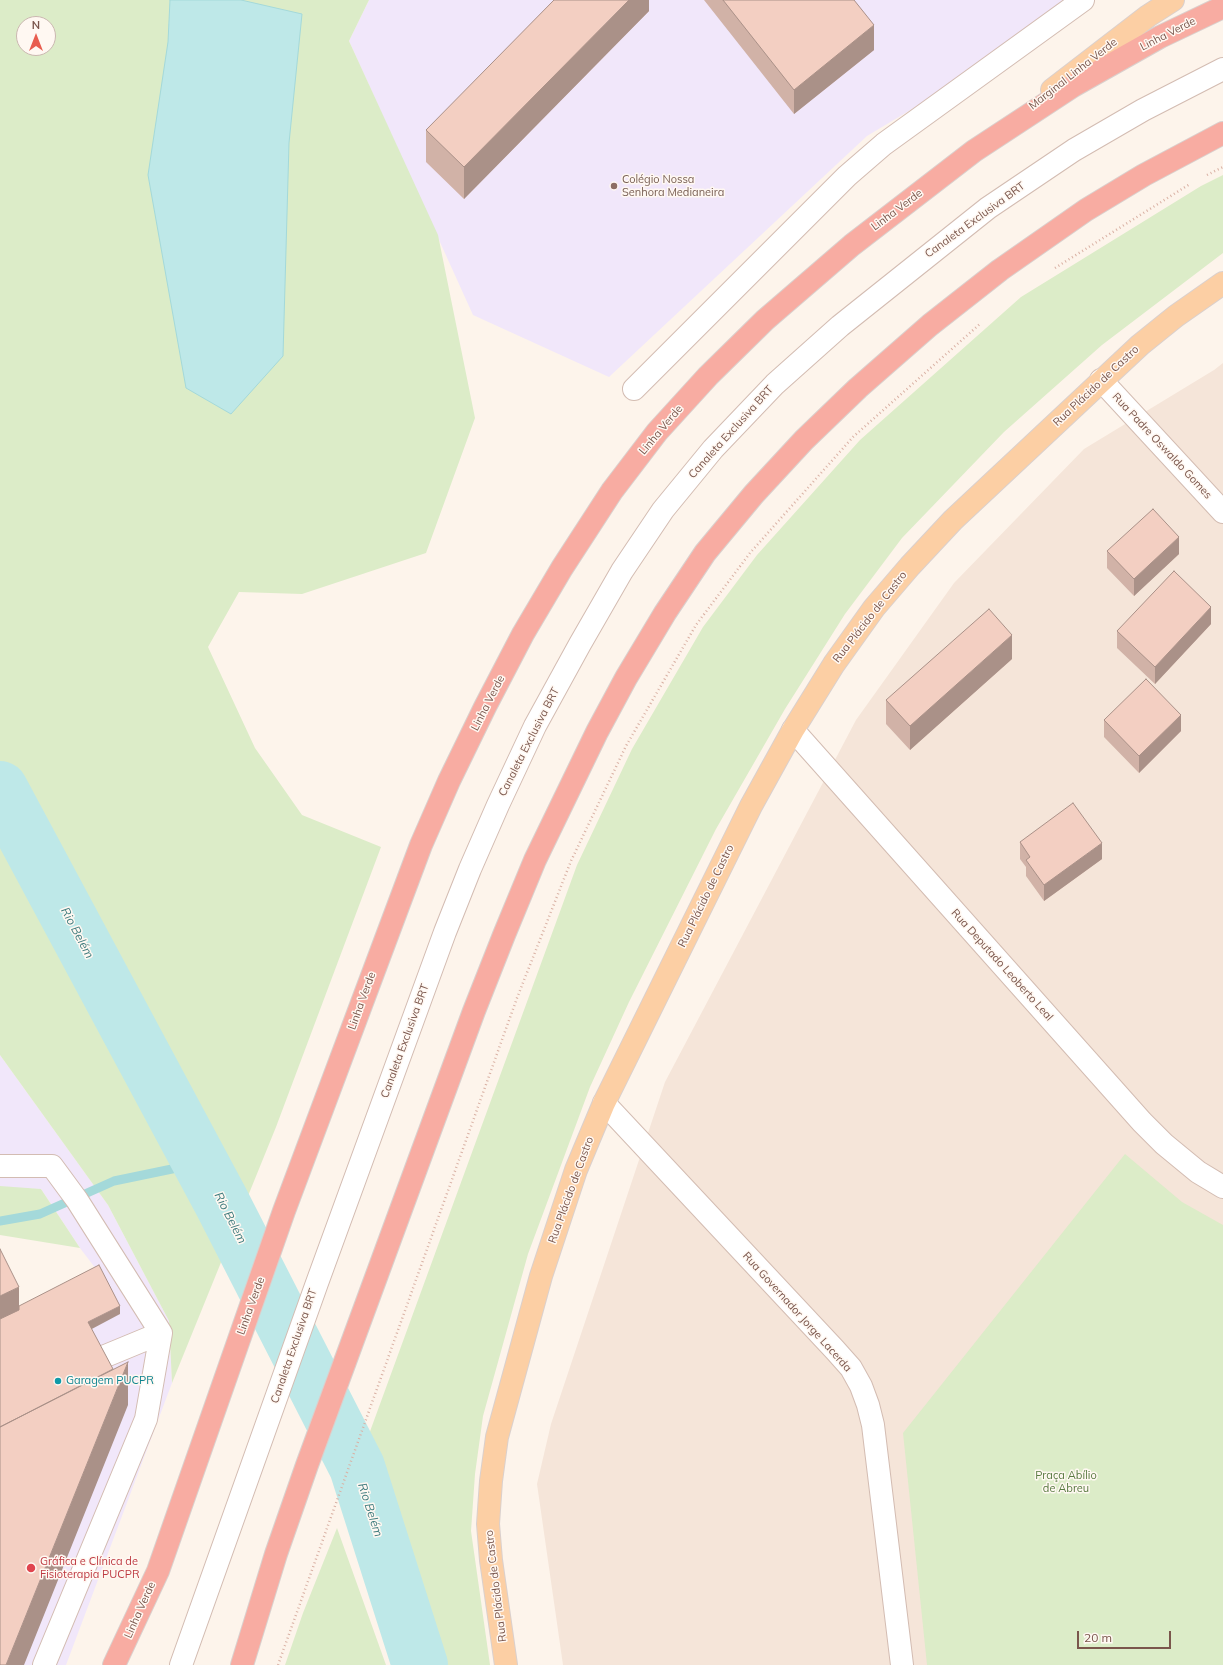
<!DOCTYPE html>
<meta charset="utf-8">
<style>
body{margin:0}
#map{position:relative;width:1223px;height:1665px;overflow:hidden;background:#fdf4eb;font-family:Mulish,sans-serif}
canvas{display:block}
.north{position:absolute;left:16px;top:16px;width:40px;height:40px;box-sizing:border-box;background:#fff8f2;border:1px solid #cab7b0;border-radius:50%;rotate:0deg;font-size:11px;font-weight:700;line-height:16px;text-align:center;color:#7a564c}
.north::after{content:'';display:block;margin:auto;width:14px;height:18px;background:#e85d4f;clip-path:polygon(50% 0,100% 100%,50% 72%,0 100%)}
.scale{position:absolute;left:1077px;top:1631px;width:94px;height:18px;box-sizing:border-box;border:2px solid #7a564c;border-top:0;padding-left:5px;font-size:12px;line-height:14px;white-space:nowrap;color:#7a564c;-webkit-text-stroke:3px #fff8f2;paint-order:stroke}
</style>
<div id="map">
<canvas width="1223" height="1665"></canvas>
<div class="north">N</div>
<div class="scale">20 m</div>
</div>
<script>
const g = document.querySelector('canvas').getContext('2d');
g.lineJoin = 'round';
function fill(path, color) {
  g.fillStyle = color;
  g.fill(path, 'evenodd');
}
function toPath(rows) {
  const path = new Path2D();
  for (const r of rows) {
    path.moveTo(r[0], r[1]);
    for (let i = 2; i < r.length; i += 2) path.lineTo(r[i], r[i + 1]);
  }
  return path;
}
function stroke(path, color, width, dash) {
  g.strokeStyle = color;
  g.lineWidth = width;
  g.lineCap = dash ? 'butt' : 'round';
  g.setLineDash(dash || []);
  g.stroke(path);
}
function write(font, color, halo, rows, align = 'center') {
  g.font = font + ' Mulish,sans-serif';
  g.lineWidth = 3;
  g.setLineDash([]);
  g.textBaseline = 'middle';
  g.strokeStyle = halo;
  g.fillStyle = color;
  for (const [text, x, y, turn = 0] of rows) {
    g.save();
    g.translate(x, y);
    g.rotate((+turn || 0) * Math.PI / 180);
    g.textAlign = isNaN(turn) ? turn : align;
    if (halo) g.strokeText(text, 0, 0);
    g.fillText(text, 0, 0);
    g.restore();
  }
}
const residential = toPath([
 [1223,363,1223,1665,563,1665,537,1484,551,1424,665,1082,856,720,954,583,1084,449,1214,370]
]);
const education = toPath([
 [369,0,1094,0,867,136,609,377,473,315,349,41],
 [0,1055,108,1205,169,1321,172,1383,66,1665,0,1665,99,1273,80,1248,41,1189,0,1188]
]);
const green = toPath([
 [0,0,369,0,349,41,438,235,475,418,426,553,302,594,239,592,208,647,255,748,302,815,381,847,276,1127,172,1383,169,1321,108,1205,0,1055],
 [24,24,48,24,48,48,24,48],
 [1223,175,1223,253,1102,345,1004,432,902,538,845,614,785,709,716,829,629,1002,590,1087,528,1254,483,1416,475,1474,471,1531,490,1665,441,1665,357,1467,577,865,632,749,703,627,757,555,860,440,1021,297,1201,186],
 [1125,1154,1182,1202,1223,1225,1223,1665,927,1665,903,1433],
 [0,1186,41,1189,80,1248,0,1235],
 [337,1528,386,1665,285,1665,303,1613]
]);
const water = toPath([
 [170,0,241,0,302,14,289,143,283,356,231,414,186,388,148,175,168,42,170,0]
]);
const stream = toPath([
 [0,1221,40,1214,114,1181,201,1163]
]);
const river = toPath([
 [0,789,222,1203,357,1467,420,1665]
]);
const path = toPath([
 [1207,175,1223,167],
 [1055,268,1190,184],
 [278,1665,517,998,571,861,626,746,696,625,750,553,853,437,981,323]
]);
const minor = toPath([
 [1101,380,1223,512],
 [634,389,847,176,884,144,1083,0],
 [793,730,1142,1122,1164,1144,1198,1172,1223,1187],
 [604,1103,835,1350,851,1368,861,1386,868,1405,873,1425,902,1665],
 [0,1166,52,1166,77,1200,161,1333,103,1357],
 [44,1665,146,1419,161,1333],
 [181,1665,317,1283,445,932,470,869,498,805,535,726,580,644,622,571,663,510,713,449,775,384,840,326,988,208,1074,150,1143,110,1223,69]
]);
const major = toPath([
 [1052,90,1148,16,1173,0],
 [506,1665,491,1560,488,1524,491,1481,497,1437,541,1276,576,1170,604,1103,751,806,793,730,834,664,874,608,910,566,953,520,1140,345,1176,316,1223,283]
]);
const highway = toPath([
 [114,1665,158,1571,284,1211,421,845,449,781,485,707,523,634,562,568,612,491,657,432,708,376,765,320,852,245,974,151,1073,86,1160,37,1223,7],
 [242,1665,276,1554,307,1465,474,1011,504,935,535,860,597,732,626,678,665,613,705,553,754,494,804,440,858,388,930,325,1000,270,1086,210,1144,175,1223,133]
]);
const wall = toPath([
 [649,0,649,11,464,199,426,162,426,130],
 [704,0,854,0,874,50,794,114],
 [1107,551,1179,554,1134,596,1107,568],
 [1211,624,1155,684,1117,648,1117,631],
 [1012,659,910,750,886,724,886,700],
 [1104,720,1181,731,1139,773,1104,737],
 [1020,842,1102,859,1044,901,1026,876,1026,867,1020,859]
]);
const shadedWall = toPath([
 [629,0,649,0,649,11,464,199,464,167],
 [874,25,874,50,794,114,794,90],
 [1179,537,1179,554,1134,596,1134,579],
 [1211,607,1211,624,1155,684,1155,667],
 [1012,635,1012,659,910,750,910,726],
 [1181,715,1181,731,1139,773,1139,756],
 [1102,843,1102,859,1044,901,1044,885],
 [19,1287,19,1318,0,1328,0,1296],
 [120,1306,120,1314,88,1331,88,1322],
 [128,1362,128,1405,24,1665,6,1665]
]);
const building = toPath([
 [554,0,629,0,464,167,426,130,554,0],
 [723,0,854,0,874,25,794,90,723,0],
 [1153,509,1179,537,1134,579,1107,551,1153,509],
 [1174,571,1211,607,1155,667,1117,631,1174,571],
 [989,609,1012,635,910,726,886,700,989,609],
 [1146,679,1181,715,1139,756,1104,720,1146,679],
 [1073,803,1102,843,1044,885,1026,860,1030,857,1020,842,1073,803],
 [0,1249,19,1287,0,1296,0,1249],
 [99,1265,120,1306,88,1322,113,1369,0,1427,0,1319,19,1310,19,1306,99,1265],
 [128,1362,6,1665,0,1665,0,1427,128,1362]
]);
const markers = [
 [614,186,4,"#8d6e63"],
 [58,1381,4,"#0f9aa8"],
 [31,1568,5,"#e0444e"]
];
const streetNames = [
 ["Linha Verde",1168,34,-27],
 ["Marginal Linha Verde",1073,74,-38],
 ["Linha Verde",897,210,-37],
 ["Canaleta Exclusiva BRT",975,220,-36],
 ["Rua Plácido de Castro",1096,386,-43],
 ["Linha Verde",661,430,-50],
 ["Canaleta Exclusiva BRT",731,432,-48],
 ["Rua Padre Oswaldo Gomes",1162,446,47],
 ["Rua Plácido de Castro",870,617,-52],
 ["Linha Verde",488,703,-63],
 ["Canaleta Exclusiva BRT",529,742,-63],
 ["Rua Plácido de Castro",706,896,-64],
 ["Rua Deputado Leoberto Leal",1002,965,48],
 ["Linha Verde",362,1001,-70],
 ["Canaleta Exclusiva BRT",405,1041,-70],
 ["Rua Plácido de Castro",571,1190,-70],
 ["Linha Verde",251,1306,-70],
 ["Rua Governador Jorge Lacerda",797,1312,48],
 ["Canaleta Exclusiva BRT",294,1346,-71],
 ["Rua Plácido de Castro",496,1586,-97],
 ["Linha Verde",140,1610,-66]
];
const educationNames = [
 ["Colégio Nossa",622,180],
 ["Senhora Medianeira",622,193]
];
const cultureNames = [
 ["Garagem PUCPR",66,1381]
];
const parkNames = [
 ["Praça Abílio",1066,1476],
 ["de Abreu",1066,1489]
];
const healthNames = [
 ["Gráfica e Clínica de",40,1562],
 ["Fisioterapia PUCPR",40,1575]
];
const waterNames = [
 ["Rio Belém",77,933,62],
 ["Rio Belém",230,1218,63],
 ["Rio Belém",370,1510,72]
];
fill(residential, '#f5e5d9');
fill(education, '#f1e7fa');
fill(green, '#dcecc8');
fill(water, '#bee8e8');
stroke(water, '#a4d9da', 1);
stroke(stream, '#a4d9da', 9);
stroke(river, '#bee8e8', 56);
stroke(minor, '#d3bcb2', 24);
stroke(major, '#dad0cd', 24);
stroke(highway, '#dad0cd', 24);
stroke(path, '#d9b1a4', 2.5, [1, 3]);
stroke(minor, '#fff', 22);
stroke(major, '#fccfa4', 22);
stroke(highway, '#f8aca2', 22);
fill(wall, '#d1b2a7');
fill(shadedWall, '#aa9188');
fill(building, '#f3cfc2');
stroke(building, '#aa9188', 1);
for (const [x, y, r, color] of markers) {
  const dot = new Path2D();
  dot.arc(x, y, r, 0, 2 * Math.PI);
  g.fillStyle = color;
  g.fill(dot);
  stroke(dot, '#fff8f2', 1.5);
}
write('11px', '#7a564c', '#fff8f2', streetNames);
write('11px', '#785e54', '#fff8f2', educationNames, 'left');
write('11px', '#0d838f', '#fff8f2', cultureNames, 'left');
write('11px', '#597a41', '#fff8f2', parkNames);
write('11px', '#be3a42', '#fff8f2', healthNames, 'left');
write('italic 12px', '#3f7c7e', '#fff8f2', waterNames);
</script>
